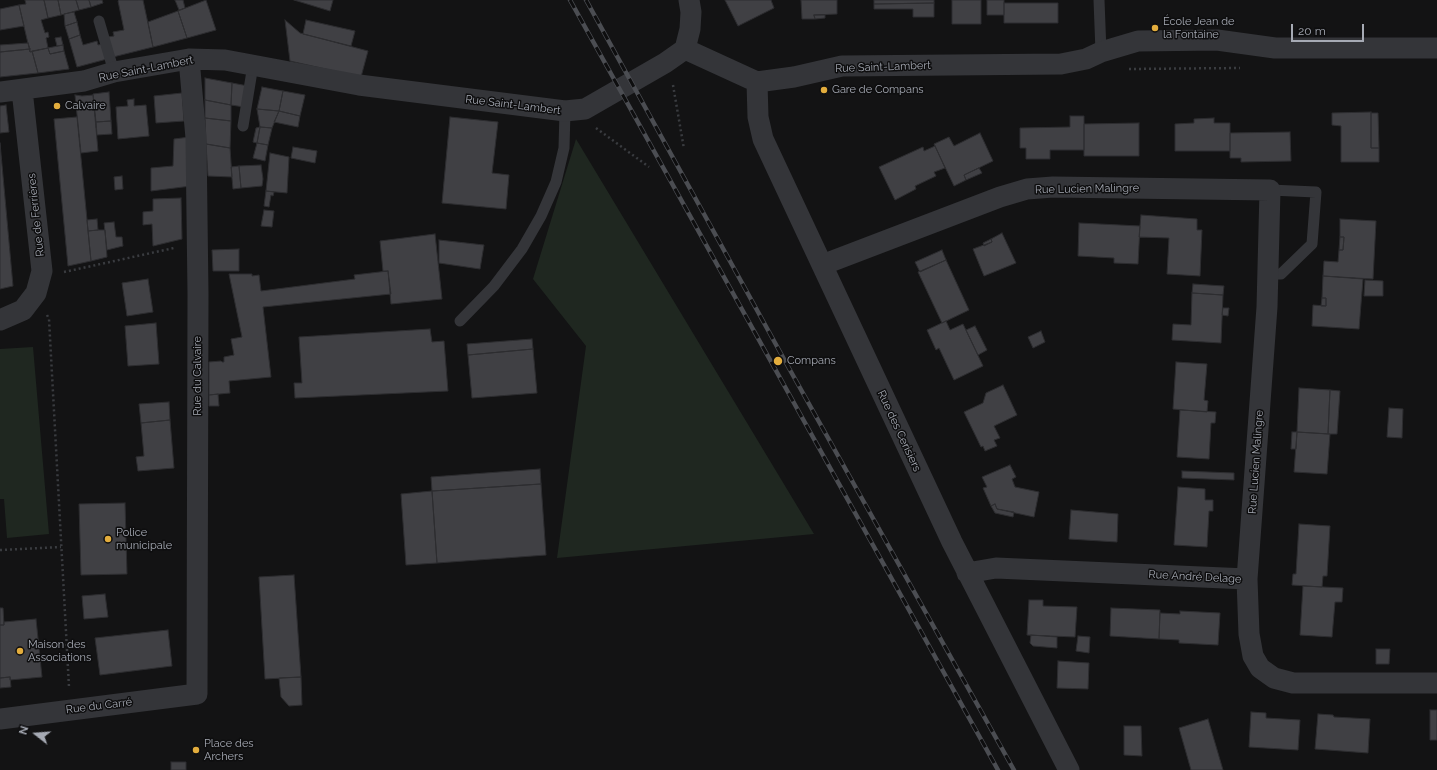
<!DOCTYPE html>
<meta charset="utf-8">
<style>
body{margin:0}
#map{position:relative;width:1437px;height:770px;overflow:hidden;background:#131314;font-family:Raleway,sans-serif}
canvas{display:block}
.north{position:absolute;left:16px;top:714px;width:40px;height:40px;-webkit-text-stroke:3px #0e0e0f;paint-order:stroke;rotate:287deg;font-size:11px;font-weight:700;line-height:16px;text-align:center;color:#a6aab4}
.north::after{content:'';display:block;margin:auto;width:14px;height:18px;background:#a6aab4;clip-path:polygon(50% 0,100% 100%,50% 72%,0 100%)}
.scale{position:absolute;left:1291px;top:24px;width:73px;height:18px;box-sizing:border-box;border:2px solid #a6aab4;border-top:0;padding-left:5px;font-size:12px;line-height:14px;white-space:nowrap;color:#a6aab4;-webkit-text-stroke:3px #0e0e0f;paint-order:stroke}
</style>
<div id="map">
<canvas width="1437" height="770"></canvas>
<div class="north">N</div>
<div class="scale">20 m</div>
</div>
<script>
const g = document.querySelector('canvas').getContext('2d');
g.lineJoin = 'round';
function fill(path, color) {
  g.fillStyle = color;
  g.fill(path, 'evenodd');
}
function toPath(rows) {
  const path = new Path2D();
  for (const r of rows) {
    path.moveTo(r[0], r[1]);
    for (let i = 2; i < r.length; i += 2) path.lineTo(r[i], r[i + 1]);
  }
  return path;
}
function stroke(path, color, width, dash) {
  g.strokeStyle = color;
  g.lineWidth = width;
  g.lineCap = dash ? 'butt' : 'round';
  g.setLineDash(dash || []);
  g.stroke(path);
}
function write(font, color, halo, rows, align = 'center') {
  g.font = font + ' Raleway,sans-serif';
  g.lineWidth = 3;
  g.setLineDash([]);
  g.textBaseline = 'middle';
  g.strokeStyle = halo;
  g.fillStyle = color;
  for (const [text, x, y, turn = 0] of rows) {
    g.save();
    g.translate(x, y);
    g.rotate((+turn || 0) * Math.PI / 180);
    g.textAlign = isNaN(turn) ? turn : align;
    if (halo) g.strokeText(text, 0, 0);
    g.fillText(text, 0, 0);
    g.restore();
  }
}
const green = toPath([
 [576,139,814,534,557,558,586,346,533,279],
 [33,347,49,534,7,538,4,499,0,499,0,349]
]);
const building = toPath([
 [25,0,44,0,48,18,41,20,45,33,48,32,49,37,46,38,48,48,30,52,19,5,26,4,25,0],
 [44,0,58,0,61,15,48,18,44,0],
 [58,0,76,0,79,10,61,15,58,0],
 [76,0,89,0,91,7,79,10,76,0],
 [89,0,102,0,103,3,91,7,89,0],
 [119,0,143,0,153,47,113,57,108,37,114,36,113,32,124,30,118,1,119,0],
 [175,0,183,0,185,8,179,10,175,0],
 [206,0,216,30,187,38,178,11,206,0],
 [294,0,333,0,330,11,294,0],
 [725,0,771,0,774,8,738,26,725,0],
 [801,0,837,0,837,14,814,15,815,19,802,19,801,0],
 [874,0,934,0,934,3,874,4,874,0],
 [952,0,981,0,981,24,952,24,952,0],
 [987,0,1004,0,1004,15,987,15,987,0],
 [934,3,934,17,913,17,913,9,874,9,874,4,934,3],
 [1004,3,1058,3,1058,23,1004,23,1004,3],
 [19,5,24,26,0,30,0,9,19,5],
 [178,11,187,38,153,47,148,22,178,11],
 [74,12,77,22,65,26,64,14,74,12],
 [814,15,825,15,825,18,815,19,814,15],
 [285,20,300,33,368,51,361,77,290,61,285,20],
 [306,20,355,31,351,46,303,34,306,20],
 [77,22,80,35,69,39,65,26,77,22],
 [80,35,83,45,97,41,98,45,103,44,107,59,77,67,69,39,80,35],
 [61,37,63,45,57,46,55,38,61,37],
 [28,43,30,49,0,52,0,45,28,43],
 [63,45,64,51,50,54,48,48,63,45],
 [48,48,50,54,64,51,69,69,38,73,32,51,48,48],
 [30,49,30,52,32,51,38,73,0,77,0,52,30,49],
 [205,78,232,83,231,105,205,100,205,78],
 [232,83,248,86,244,107,231,105,232,83],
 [262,87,283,91,279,111,257,109,262,87],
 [283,91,305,95,300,116,279,111,283,91],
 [109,92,111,121,96,122,93,94,109,92],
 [182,93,184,121,156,123,154,96,182,93],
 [75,95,82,96,93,95,98,151,81,153,75,95],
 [134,99,134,106,146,105,149,136,118,139,116,107,128,106,127,100,134,99],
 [205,100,231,105,231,121,205,118,205,100],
 [6,105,9,132,0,133,0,106,6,105],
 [257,109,279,111,272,128,260,127,257,109],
 [279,111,300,116,298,127,274,122,279,111],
 [1371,112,1371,148,1379,148,1379,162,1341,162,1341,126,1332,125,1332,113,1371,112],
 [1371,113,1378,113,1379,148,1371,148,1371,113],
 [1070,116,1084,116,1084,150,1050,150,1050,159,1026,159,1026,148,1020,148,1020,128,1070,127,1070,116],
 [77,117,91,261,68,266,54,119,77,117],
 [450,117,498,122,492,173,509,175,506,209,442,203,450,117],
 [205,118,231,121,230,148,206,144,205,118],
 [1214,118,1214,123,1230,123,1230,151,1175,151,1175,124,1194,123,1194,119,1214,118],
 [111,121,112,134,97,135,96,122,111,121],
 [1139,123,1139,156,1084,156,1084,124,1139,123],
 [260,127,257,143,253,142,256,128,260,127],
 [260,127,272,128,268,145,257,143,260,127],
 [1290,132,1291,161,1241,162,1241,158,1230,158,1230,133,1290,132],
 [980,133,993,161,964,175,966,180,954,186,934,144,949,137,954,146,980,133],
 [190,137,191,186,151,191,151,168,173,166,174,139,190,137],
 [0,143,13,286,0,289,0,143],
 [257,143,268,145,265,161,253,158,257,143],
 [206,144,230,148,232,177,208,176,206,144],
 [935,146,945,168,934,172,936,176,915,186,916,189,895,200,879,167,923,147,924,151,935,146],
 [293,147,317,151,315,163,291,158,293,147],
 [270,153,289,157,287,193,266,191,270,153],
 [261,165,263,179,262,186,241,188,239,166,261,165],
 [239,166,241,188,233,189,231,167,239,166],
 [979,168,982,173,966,180,964,175,979,168],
 [122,176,123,189,115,190,114,177,122,176],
 [266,191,274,192,273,196,271,195,269,207,264,206,266,191],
 [181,198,182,239,153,246,152,224,143,225,143,212,153,211,153,199,181,198],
 [264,210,274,211,272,227,261,226,264,210],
 [1141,215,1197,219,1197,230,1202,230,1200,276,1167,274,1169,238,1139,237,1141,215],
 [97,219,98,230,88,231,87,220,97,219],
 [1340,219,1376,221,1373,279,1323,276,1324,261,1338,262,1339,250,1343,250,1344,237,1340,237,1340,219],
 [114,222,116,237,122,237,123,246,107,250,104,223,114,222],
 [1079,223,1140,226,1138,264,1114,263,1114,258,1078,256,1079,223],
 [98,230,105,230,107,257,91,261,88,231,98,230],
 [1002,233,1016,263,984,276,973,249,992,242,991,239,1002,233],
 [435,234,442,299,391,304,388,271,383,271,380,241,435,234],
 [1340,237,1344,237,1343,250,1339,250,1340,237],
 [991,239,992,242,984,246,983,243,991,239],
 [439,240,484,245,480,269,439,263,439,240],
 [239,249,239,271,213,271,212,250,239,249],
 [942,250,946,260,920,272,915,262,942,250],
 [946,260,969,310,942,323,918,272,946,260],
 [388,271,391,294,263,307,271,377,229,381,230,393,209,395,209,362,221,361,222,362,224,362,224,357,234,355,231,339,242,337,229,274,252,274,252,276,259,275,261,291,355,279,354,275,388,271],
 [1323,276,1363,279,1359,329,1312,326,1313,305,1326,306,1326,298,1322,298,1323,276],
 [148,279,153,312,127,316,122,283,148,279],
 [1365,280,1383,281,1383,296,1364,296,1365,280],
 [1193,284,1224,286,1223,295,1192,293,1193,284],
 [1192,293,1223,295,1221,343,1172,340,1173,324,1191,325,1192,293],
 [1322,298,1326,298,1326,306,1321,306,1322,298],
 [1223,308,1229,308,1228,316,1222,315,1223,308],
 [946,321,950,330,963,324,983,366,954,380,939,348,936,350,927,330,946,321],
 [156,323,159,364,128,366,125,326,156,323],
 [975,326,987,350,978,355,966,330,975,326],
 [430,329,432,342,444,341,448,391,295,398,294,383,302,383,299,337,430,329],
 [1041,331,1045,342,1033,348,1028,337,1041,331],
 [532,339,533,349,468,355,467,344,532,339],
 [533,349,537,393,472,398,468,355,533,349],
 [1176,362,1207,364,1204,400,1208,401,1207,412,1173,409,1176,362],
 [1003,385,1017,415,994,426,1000,438,994,440,997,446,985,451,983,446,981,447,964,412,983,403,986,393,1003,385],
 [1299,388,1330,390,1328,434,1297,432,1299,388],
 [1330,390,1340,391,1337,434,1328,434,1330,390],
 [218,394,219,406,209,406,209,395,218,394],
 [169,402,170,420,141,423,139,404,169,402],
 [1389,408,1403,409,1402,438,1387,437,1389,408],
 [1180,410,1216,412,1215,423,1211,423,1209,459,1177,457,1180,410],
 [170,420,174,468,138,471,136,457,144,456,141,423,170,420],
 [1292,432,1297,432,1296,449,1291,449,1292,432],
 [1297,432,1330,434,1327,474,1294,472,1297,432],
 [1010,465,1016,477,1012,479,1015,487,1039,492,1034,517,997,509,995,504,991,506,983,488,987,487,982,477,1010,465],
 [540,469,541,484,432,491,431,477,540,469],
 [1182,471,1234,473,1234,480,1182,478,1182,471],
 [541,484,546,555,437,563,432,491,541,484],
 [1178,487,1205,489,1205,500,1213,500,1213,511,1209,511,1207,547,1174,545,1178,487],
 [432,491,437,563,406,565,401,494,432,491],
 [125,503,127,574,81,575,79,504,125,503],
 [995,504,997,509,1014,512,1013,517,995,513,991,506,995,504],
 [1071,510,1118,514,1117,542,1069,539,1071,510],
 [1299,524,1330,526,1327,576,1323,576,1322,587,1292,585,1293,574,1296,574,1299,524],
 [294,575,301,677,265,679,259,577,294,575],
 [1303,586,1343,588,1342,602,1335,602,1332,637,1300,635,1303,586],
 [105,594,108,617,84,619,82,596,105,594],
 [1029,600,1043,600,1043,606,1077,607,1075,637,1027,635,1029,600],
 [0,608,3,608,4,625,0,625,0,608],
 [1111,608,1160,610,1159,639,1110,636,1111,608],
 [1180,611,1220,613,1218,645,1179,643,1179,640,1159,639,1160,613,1180,614,1180,611],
 [36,619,42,677,10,680,10,677,0,678,0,625,4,625,4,622,36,619],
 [168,630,172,666,100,675,95,638,168,630],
 [1031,635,1057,637,1057,648,1033,646,1030,643,1031,635],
 [1078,636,1090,637,1089,653,1076,651,1078,636],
 [1376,649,1390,649,1389,664,1376,664,1376,649],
 [1058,661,1089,663,1088,689,1057,688,1058,661],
 [10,677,11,687,0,688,0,678,10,677],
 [301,677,302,705,289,706,281,697,279,678,301,677],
 [1430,710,1437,710,1437,740,1430,740,1430,710],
 [1251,712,1266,713,1266,718,1300,720,1298,750,1249,747,1251,712],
 [1318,714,1333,715,1334,717,1370,719,1368,753,1315,749,1318,714],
 [1208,719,1223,770,1191,770,1179,728,1208,719],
 [1124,726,1141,726,1142,756,1124,755,1124,726],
 [171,762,186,762,186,770,171,770,171,762]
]);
const path = toPath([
 [1129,69,1240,68],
 [673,85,684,149],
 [596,128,649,167],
 [64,272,174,248],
 [47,315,49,319,69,687],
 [0,550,61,547]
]);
const lane = toPath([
 [1099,0,1101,52],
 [99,21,114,72],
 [243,126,253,65],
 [1267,274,1281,274,1312,244,1316,192,1270,190],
 [460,321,494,286,522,249,541,216,556,182,564,148,565,111]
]);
const street = toPath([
 [685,49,757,82,794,77,842,66,1061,64,1086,59,1101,52,1138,41,1217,40,1275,48,1437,48],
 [685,49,690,29,691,12,689,0],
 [757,82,758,117,763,139,952,542,1069,770],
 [0,92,84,81,114,72,189,59,225,60,359,85,565,111,585,109,665,63,685,49],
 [822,265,1000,197,1027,189,1053,187,1270,190,1267,307,1247,579,1249,634,1253,656,1260,668,1274,678,1293,683,1437,683],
 [0,320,23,310,36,293,42,271,22,90],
 [967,573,996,568,1247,579],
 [0,719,197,694,198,294,196,138,189,59]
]);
const rail = toPath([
 [570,0,998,770],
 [586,0,790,370,1014,770]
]);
const markers = [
 [1155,28,4,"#e3ad3d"],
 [824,90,4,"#e3ad3d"],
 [57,106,4,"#e3ad3d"],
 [778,361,5,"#e3ad3d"],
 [108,539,4,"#e3ad3d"],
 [20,651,4,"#e3ad3d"],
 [196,750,4,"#e3ad3d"]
];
const poiNames = [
 ["École Jean de",1163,22],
 ["la Fontaine",1163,35],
 ["Gare de Compans",832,90],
 ["Calvaire",65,106],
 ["Compans",787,361],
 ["Police",116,533],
 ["municipale",116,546],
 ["Maison des",28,645],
 ["Associations",28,658],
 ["Place des",204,744],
 ["Archers",204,757]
];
const streetNames = [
 ["Rue Saint-Lambert",883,67,-2],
 ["Rue Saint-Lambert",146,69,-11],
 ["Rue Saint-Lambert",513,105,7],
 ["Rue Lucien Malingre",1087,189,-1],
 ["Rue de Ferrières",36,215,-96],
 ["Rue du Calvaire",198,376,-90],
 ["Rue des Cerisiers",899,431,65],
 ["Rue Lucien Malingre",1256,462,-86],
 ["Rue André Delage",1195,577,3],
 ["Rue du Carré",99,706,-7]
];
fill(green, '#1f2720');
fill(building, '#404044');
stroke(building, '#2d2d30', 1);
stroke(path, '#3a3c40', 2.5, [2, 3]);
stroke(lane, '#343539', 11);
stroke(street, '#343539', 21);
stroke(rail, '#4b4d52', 4.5);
stroke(rail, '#0e0e0f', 3, [9]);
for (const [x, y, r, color] of markers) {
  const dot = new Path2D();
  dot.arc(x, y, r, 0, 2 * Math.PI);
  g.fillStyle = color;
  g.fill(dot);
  stroke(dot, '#0e0e0f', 1.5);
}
write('11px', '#a6aab4', '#0e0e0f', poiNames, 'left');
write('11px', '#a6aab4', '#0e0e0f', streetNames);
</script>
